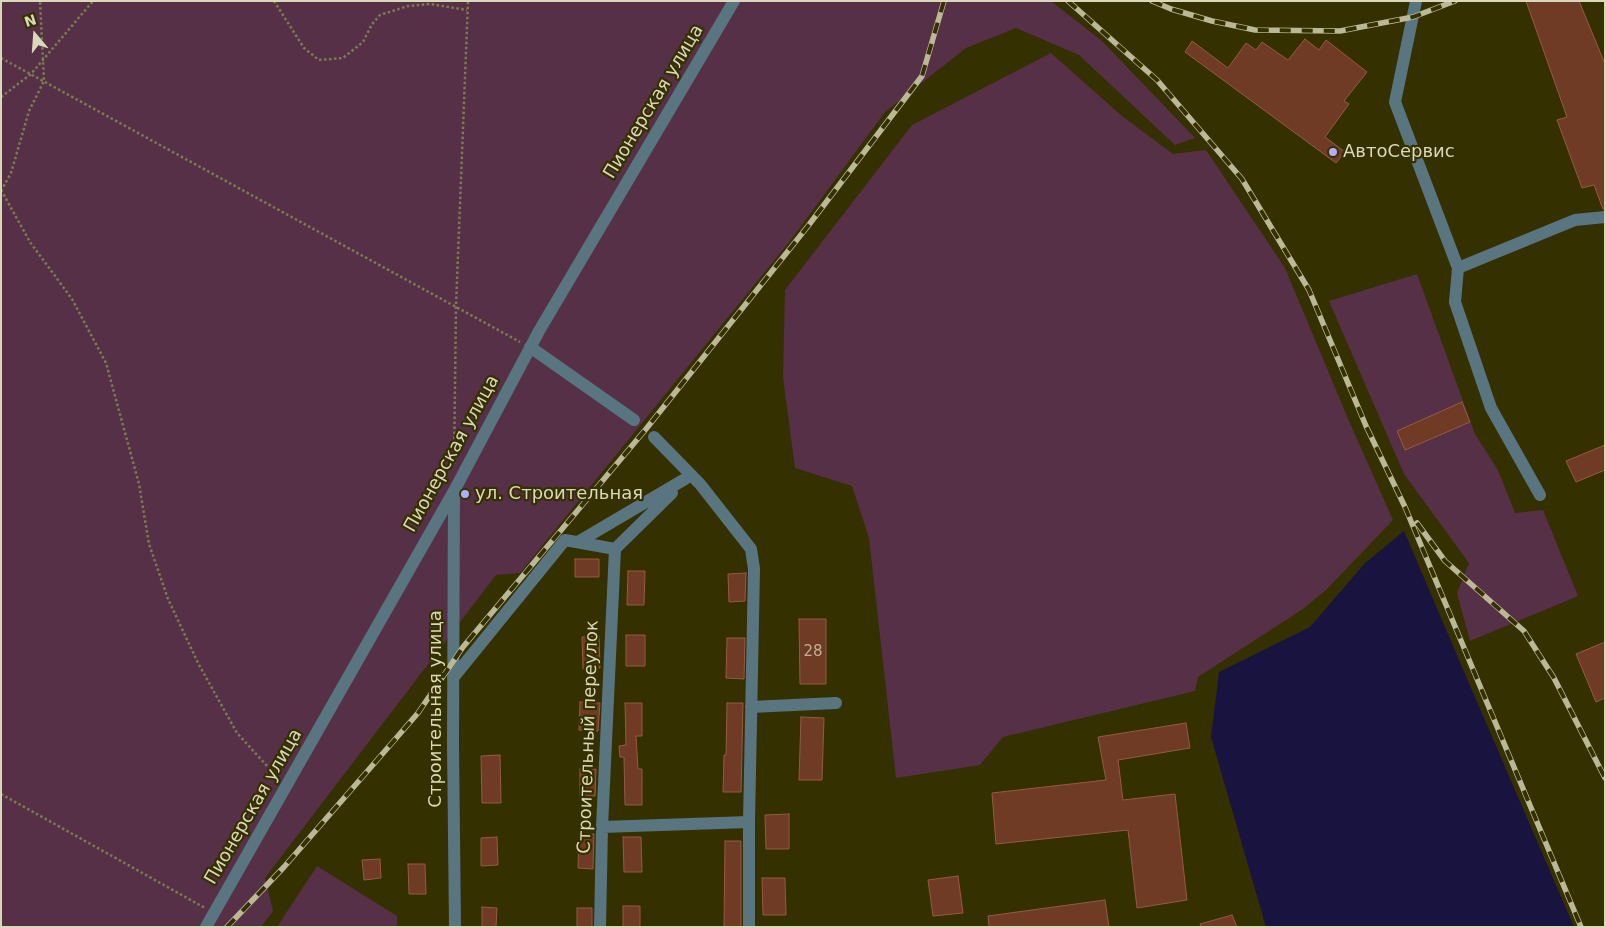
<!DOCTYPE html>
<meta charset="utf-8">
<style>
body{margin:0}
#map{position:relative;width:1606px;height:928px;overflow:hidden;background:#353000;font-family:"DejaVu Sans",sans-serif}
canvas{display:block}
.frame{position:absolute;inset:0;border:2px solid #dbd8b9;pointer-events:none}
.north{position:absolute;left:10px;top:10px;width:50px;height:50px;-webkit-text-stroke:4px #353000;paint-order:stroke;rotate:342deg;font-size:14px;font-weight:700;line-height:20px;text-align:center;color:#dbd8b9}
.north::after{content:'';display:block;margin:auto;width:18px;height:22px;background:#dbd8b9;clip-path:polygon(50% 0,100% 100%,50% 72%,0 100%)}
</style>
<div id="map">
<canvas width="1606" height="928"></canvas>
<div class="frame"></div>
<div class="north">N</div>
</div>
<script>
const g = document.querySelector('canvas').getContext('2d');
g.lineJoin = 'round';
function fill(path, color) {
  g.fillStyle = color;
  g.fill(path, 'evenodd');
}
function toPath(rows) {
  const path = new Path2D();
  for (const r of rows) {
    path.moveTo(r[0], r[1]);
    for (let i = 2; i < r.length; i += 2) path.lineTo(r[i], r[i + 1]);
  }
  return path;
}
function stroke(path, color, width, dash) {
  g.strokeStyle = color;
  g.lineWidth = width;
  g.lineCap = dash ? 'butt' : 'round';
  g.setLineDash(dash || []);
  g.stroke(path);
}
function write(font, color, halo, rows, align = 'center') {
  g.font = font + ' "DejaVu Sans",sans-serif';
  g.lineWidth = 4.5;
  g.setLineDash([]);
  g.textBaseline = 'middle';
  g.strokeStyle = halo;
  g.fillStyle = color;
  for (const [text, x, y, turn = 0] of rows) {
    g.save();
    g.translate(x, y);
    g.rotate((+turn || 0) * Math.PI / 180);
    g.textAlign = isNaN(turn) ? turn : align;
    if (halo) g.strokeText(text, 0, 0);
    g.fillText(text, 0, 0);
    g.restore();
  }
}
const green = toPath([
 [1,1,1051,1,1103,42,1195,138,1175,145,1079,55,1016,28,966,48,885,112,790,241,520,573,496,575,265,878,273,911,261,927,1,927],
 [1051,53,1122,116,1173,154,1206,150,1285,268,1349,421,1393,520,1327,589,1303,609,1198,677,1195,691,1003,737,980,765,896,778,869,538,852,486,795,468,783,377,785,290,912,125],
 [1417,274,1475,434,1498,470,1515,513,1543,510,1578,596,1470,641,1457,593,1469,563,1404,474,1329,301],
 [317,866,397,916,397,927,277,927]
]);
const water = toPath([
 [1404,531,1456,653,1574,927,1266,927,1211,737,1219,672,1310,627,1365,563]
]);
const building = toPath([
 [1526,1,1579,1,1605,64,1605,209,1603,209,1594,185,1582,188,1557,120,1567,117,1526,1],
 [1305,39,1319,50,1326,40,1367,72,1344,101,1349,104,1325,137,1345,152,1336,163,1185,52,1192,41,1228,68,1246,43,1256,50,1262,42,1288,60,1305,39],
 [1462,402,1470,422,1405,450,1397,431,1462,402],
 [1605,445,1605,470,1576,482,1566,461,1605,445],
 [575,559,599,559,599,577,575,577,575,559],
 [628,571,645,571,644,605,627,605,628,571],
 [746,573,745,601,729,602,728,574,746,573],
 [799,619,826,619,826,684,800,684,799,619],
 [626,635,645,635,645,666,626,666,626,635],
 [599,636,600,668,583,669,582,637,599,636],
 [727,638,745,638,744,679,726,678,727,638],
 [1605,642,1605,698,1596,702,1576,654,1605,642],
 [580,702,600,703,598,731,579,730,580,702],
 [625,703,642,703,642,736,636,736,638,769,642,769,642,805,625,805,624,757,620,757,619,746,626,745,625,703],
 [727,703,743,703,741,792,723,792,724,755,726,755,727,703],
 [801,717,824,718,822,780,799,780,801,717],
 [1186,723,1190,748,1118,760,1123,800,1175,794,1187,900,1137,908,1128,830,996,844,992,793,1106,780,1098,737,1186,723],
 [500,755,501,803,482,803,481,756,500,755],
 [580,769,596,769,595,796,580,796,580,769],
 [789,814,789,849,766,849,765,815,789,814],
 [579,833,594,834,593,869,578,868,579,833],
 [497,837,498,865,481,866,481,838,497,837],
 [623,837,641,837,642,872,624,872,623,837],
 [725,841,741,841,741,927,724,927,725,841],
 [380,859,381,878,364,880,362,860,380,859],
 [408,864,425,864,426,894,409,894,408,864],
 [958,876,963,913,933,916,928,880,958,876],
 [762,878,785,878,786,915,763,915,762,878],
 [1105,900,1109,927,989,927,988,916,1105,900],
 [623,906,640,906,640,927,623,927,623,906],
 [482,907,497,908,496,927,482,927,482,907],
 [577,908,592,908,592,927,577,927,577,908],
 [1232,915,1237,927,1201,927,1200,924,1232,915]
]);
const path = toPath([
 [274,1,304,48,319,60,343,58,363,42,372,24,380,15,408,6,430,4,467,10],
 [1,58,520,342],
 [1,97,31,74,93,1],
 [1,190,30,242,72,299,106,363,139,484,149,544,168,599,198,663,237,733,278,778],
 [1,191,11,173,29,111,44,81,40,1],
 [454,464,456,306,468,1],
 [1,794,205,908]
]);
const minor = toPath([
 [1416,1,1395,102,1458,268,1455,302,1491,408,1540,495],
 [1458,268,1575,220,1605,217],
 [530,347,634,420],
 [654,437,700,484,751,549,754,569,749,822,749,927],
 [454,492,453,744,455,927],
 [578,542,685,479],
 [615,549,672,493],
 [453,678,565,540,615,549],
 [751,707,836,703],
 [602,827,749,822],
 [206,927,454,491,539,331,734,1],
 [600,927,602,827,615,549]
]);
const rail = toPath([
 [1068,1,1157,80,1242,179,1309,290,1366,426,1405,507,1581,927],
 [1152,1,1171,9,1212,21,1255,30,1340,31,1413,17,1455,1],
 [1417,523,1445,561,1524,631,1554,678,1605,778],
 [227,927,284,867,418,713,463,647,646,429,808,226,922,76,944,1]
]);
const markers = [
 [1333,152,5,"#aeaefa"],
 [465,494,5,"#aeaefa"]
];
const numberNames = [
 ["28",813,652]
];
const streetNames = [
 ["Пионерская улица",654,102,-59],
 ["Пионерская улица",452,454,-61],
 ["Строительная улица",436,709,-90],
 ["Строительный переулок",589,737,-88],
 ["Пионерская улица",254,807,-60]
];
const poiNames = [
 ["АвтоСервис",1343,152],
 ["ул. Строительная",475,494]
];
fill(green, '#553046');
fill(water, '#191340');
fill(building, '#703b24');
stroke(building, '#935b42', 1);
stroke(path, '#7f7a52', 2.5, [2.5, 2.5]);
stroke(minor, '#597580', 12);
stroke(rail, '#bbb896', 5.5);
stroke(rail, '#353000', 4, [11]);
for (const [x, y, r, color] of markers) {
  const dot = new Path2D();
  dot.arc(x, y, r, 0, 2 * Math.PI);
  g.fillStyle = color;
  g.fill(dot);
  stroke(dot, '#353000', 2);
}
write('15px', '#c0b194', null, numberNames);
write('18px', '#dbd8b9', '#353000', streetNames);
write('18px', '#dbd8b9', '#353000', poiNames, 'left');
</script>
